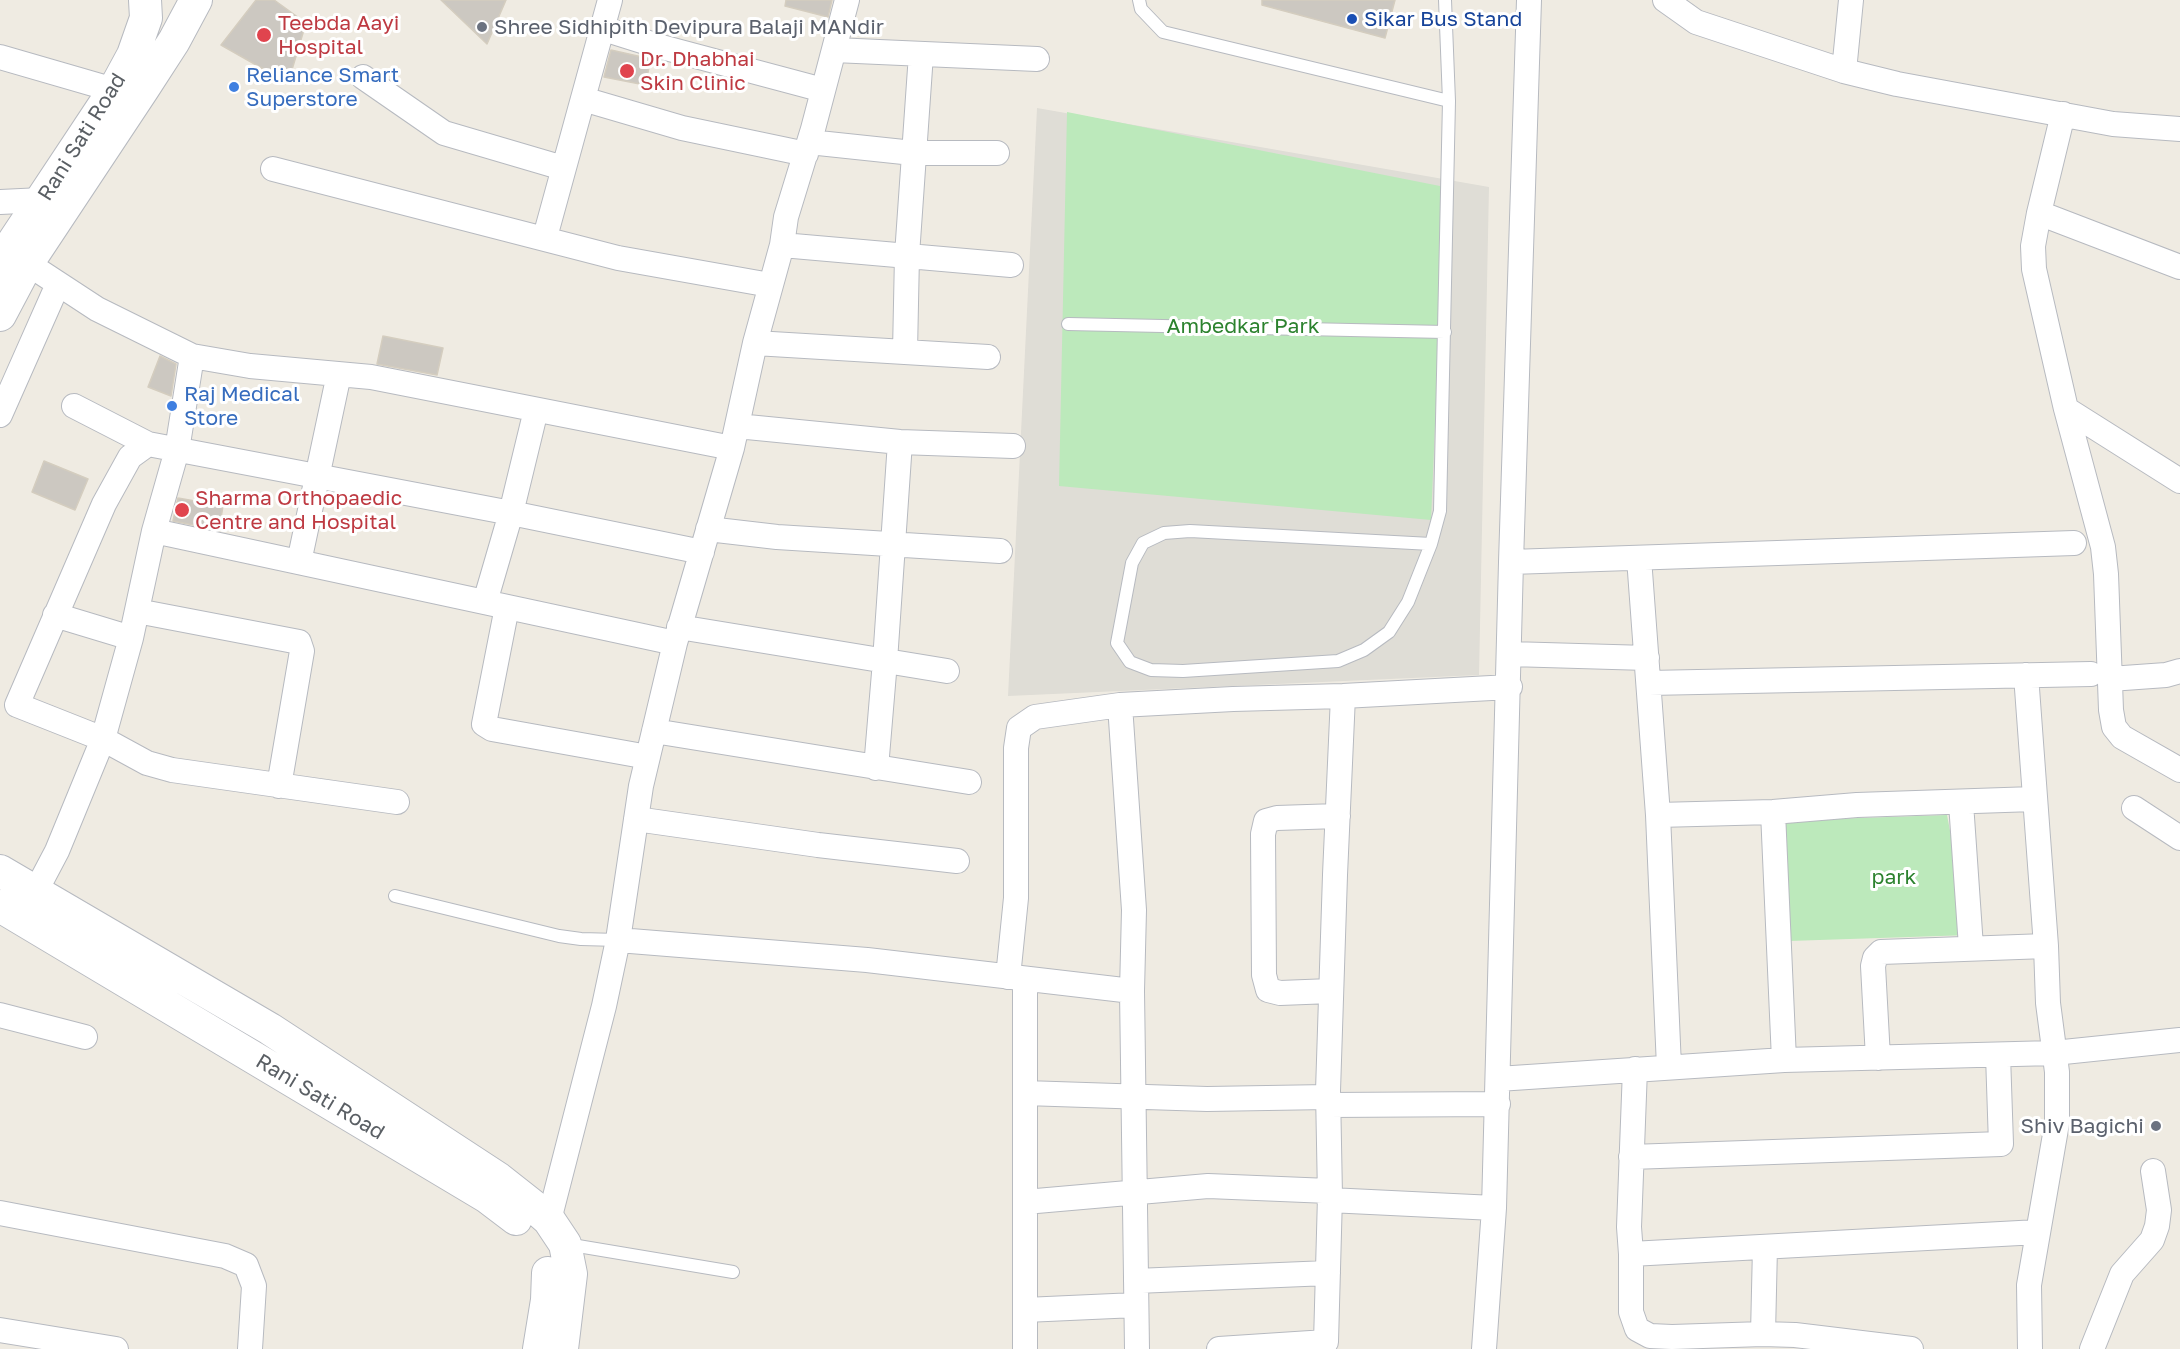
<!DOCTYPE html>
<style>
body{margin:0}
canvas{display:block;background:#efebe2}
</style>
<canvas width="2180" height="1349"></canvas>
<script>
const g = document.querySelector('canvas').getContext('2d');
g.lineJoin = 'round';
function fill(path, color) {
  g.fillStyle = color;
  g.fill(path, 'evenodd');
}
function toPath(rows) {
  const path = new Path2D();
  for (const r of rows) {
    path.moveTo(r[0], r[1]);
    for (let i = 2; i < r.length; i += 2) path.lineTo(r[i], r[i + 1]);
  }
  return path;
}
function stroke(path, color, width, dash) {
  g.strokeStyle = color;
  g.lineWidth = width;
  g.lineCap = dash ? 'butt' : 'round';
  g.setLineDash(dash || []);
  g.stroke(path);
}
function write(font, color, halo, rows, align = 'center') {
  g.font = font + ' "Golos Text",sans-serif';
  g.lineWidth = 6;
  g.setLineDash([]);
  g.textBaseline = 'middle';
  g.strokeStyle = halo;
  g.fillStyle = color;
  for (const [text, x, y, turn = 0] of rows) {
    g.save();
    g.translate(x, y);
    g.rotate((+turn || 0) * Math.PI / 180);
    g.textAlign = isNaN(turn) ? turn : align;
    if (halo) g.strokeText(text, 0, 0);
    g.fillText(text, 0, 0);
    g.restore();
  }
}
const industrial = toPath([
 [1037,108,1489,187,1479,675,1008,696]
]);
const green = toPath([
 [1067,112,1445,187,1431,520,1059,486],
 [1947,815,1970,935,1789,941,1773,821]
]);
const building = toPath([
 [256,0,274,0,306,23,288,83,221,45,256,0],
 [441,0,506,0,487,44,441,0],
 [786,0,832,0,828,17,785,6,786,0],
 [1262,0,1395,0,1385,38,1262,5,1262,0],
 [611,50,651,59,645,85,604,77,611,50],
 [383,336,443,348,437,375,377,364,383,336],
 [160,356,176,364,171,396,148,387,160,356],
 [44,461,88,479,75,510,32,492,44,461],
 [178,498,223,506,219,530,173,521,178,498]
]);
const service = toPath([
 [1139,0,1141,9,1163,32,1449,101],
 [1068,324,1445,332],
 [1431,544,1190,531,1164,533,1143,543,1132,563,1117,643,1130,662,1151,670,1183,671,1338,661,1364,650,1389,632,1408,602,1431,544,1440,511,1449,101,1445,0],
 [395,896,559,936,581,939,618,940],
 [566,1244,733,1272]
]);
const minor = toPath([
 [1665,0,1696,22,1844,71,1897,84,2113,124,2180,129],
 [601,28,658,46,823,90],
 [834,50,1037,59],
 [0,57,114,90],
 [1844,71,1851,0],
 [363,77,444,133,563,168],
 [583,99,682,128,806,154],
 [2063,114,2039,213,2033,246,2034,269,2066,409,2103,547,2106,574,2111,710,2114,727,2122,737,2180,770],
 [809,142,913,153,997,153],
 [273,169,618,258,770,285],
 [0,202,42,200],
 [2039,213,2180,267],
 [545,237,610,0],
 [782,245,1011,265],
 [13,254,97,309,192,356,250,366,371,377,732,448],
 [755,343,988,357],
 [905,352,907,255,921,54],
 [74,406,148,444,511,513,702,552],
 [2066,409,2180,481],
 [0,415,58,284],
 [737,426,900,442,1013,446],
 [148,444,130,457,104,504,17,705,103,739,147,763,172,770,397,802],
 [708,529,777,537,1000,551],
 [154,531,675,643],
 [1639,558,1658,815,1669,1067],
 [299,562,339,374],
 [1511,562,2074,543],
 [485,602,511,513,536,410],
 [507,607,484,724,492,729,648,757],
 [137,611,299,642,302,651,279,786],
 [55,615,131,638],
 [679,627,947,671],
 [1510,654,1647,658],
 [2026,675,2046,946,2048,1003,2057,1072,2057,1123,2029,1285,2030,1349],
 [2110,679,2166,675,2180,671],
 [1649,683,2091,674],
 [1120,705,1134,910,1132,991,1137,1349],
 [654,731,969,782],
 [876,768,885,661,900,442],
 [1961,803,1971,947],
 [2134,808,2180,838],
 [1773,812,1784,1060],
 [1658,815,1773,812,1857,805,2034,799],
 [636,819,818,845,957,861],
 [28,906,57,851,103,739,131,638,154,531,177,450,192,356],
 [618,940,867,960,1132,991],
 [1008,977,1016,898,1016,748,1019,728,1035,717,1120,705,1233,699,1343,696,1510,687],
 [1025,979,1025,1349],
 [1331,991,1280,993,1268,990,1264,975,1263,834,1266,821,1277,818,1338,816],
 [0,1015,85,1037],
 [1878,1058,1873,966,1875,958,1881,952,2046,946],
 [1635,1069,1629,1227,1631,1254,1631,1312,1637,1329,1650,1336,1672,1337,1763,1334,1795,1335,1911,1349],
 [1498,1079,1784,1060,2054,1053,2180,1040],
 [1025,1093,1207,1099,1328,1097],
 [1328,1105,1498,1104],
 [1631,1157,2001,1144,1998,1055],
 [1329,1200,1494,1208],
 [1025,1202,1208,1186,1329,1191],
 [0,1213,225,1256,246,1265,254,1286,250,1349],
 [549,1220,604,1006,618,940,641,786,675,643,732,448,755,343,782,245,786,217,813,129,847,0],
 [1631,1254,2038,1232],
 [1136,1281,1328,1273],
 [1025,1310,1136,1305],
 [0,1330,116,1349],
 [1763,1334,1765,1247],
 [1219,1349,1326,1342,1330,1196,1328,1091,1335,875,1343,696],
 [1484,1349,1494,1208,1511,562,1529,0],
 [2092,1349,2122,1274,2152,1240,2157,1226,2159,1210,2153,1171]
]);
const tertiary = toPath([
 [0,266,8,250,114,90,133,55,146,18,145,0],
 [0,315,27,264,143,89,174,41,196,0],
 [0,871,270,1029,499,1179,532,1205,549,1220,565,1244,571,1274,562,1349],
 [0,906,487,1197,516,1219],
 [539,1349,547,1300,548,1273]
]);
const markers = [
 [1352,19,6,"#1a4fb4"],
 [482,27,6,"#6b7280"],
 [264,35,8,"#e0444e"],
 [627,71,8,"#e0444e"],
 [234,87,6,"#3f7fe0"],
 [172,406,6,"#3f7fe0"],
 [182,510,8,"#e0444e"],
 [2156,1126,6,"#6b7280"]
];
const transitNames = [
 ["Sikar Bus Stand",1364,19]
];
const healthNames = [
 ["Teebda Aayi",278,23],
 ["Hospital",278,47],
 ["Dr. Dhabhai",640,59],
 ["Skin Clinic",640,83],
 ["Sharma Orthopaedic",195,498],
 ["Centre and Hospital",195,522]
];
const worshipNames = [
 ["Shree Sidhipith Devipura Balaji MANdir",494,27],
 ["Shiv Bagichi",2144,1126,"right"]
];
const shopNames = [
 ["Reliance Smart",246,75],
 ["Superstore",246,99],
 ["Raj Medical",184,394],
 ["Store",184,418]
];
const streetNames = [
 ["Rani Sati Road",82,137,-58],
 ["Rani Sati Road",320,1097,31]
];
const parkNames = [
 ["Ambedkar Park",1243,326],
 ["park",1894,877]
];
fill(industrial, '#dfddd6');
fill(green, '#bce9bb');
fill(building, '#ccc8c1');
stroke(building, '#d4cdbf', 1.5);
stroke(service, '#b7bac0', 14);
stroke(minor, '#b7bac0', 26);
stroke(tertiary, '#b7bac0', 34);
stroke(service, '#fff', 12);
stroke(minor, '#fff', 24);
stroke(tertiary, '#fff', 32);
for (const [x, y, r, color] of markers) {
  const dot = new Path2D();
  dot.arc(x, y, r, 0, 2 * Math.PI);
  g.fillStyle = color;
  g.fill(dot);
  stroke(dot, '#fff', 2);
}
write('21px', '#164399', '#fff', transitNames, 'left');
write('21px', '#be3a42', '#fff', healthNames, 'left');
write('21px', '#5b616d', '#fff', worshipNames, 'left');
write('21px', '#366cbe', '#fff', shopNames, 'left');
write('21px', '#5a5f64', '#fff', streetNames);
write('21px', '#2c822e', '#fff', parkNames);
</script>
